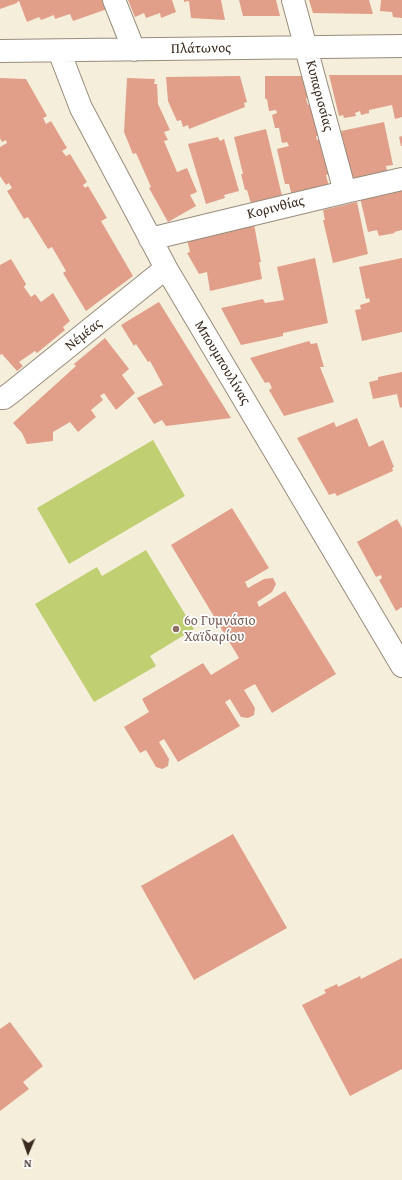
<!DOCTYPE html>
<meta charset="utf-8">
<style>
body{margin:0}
#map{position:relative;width:402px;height:1180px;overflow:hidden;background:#f4eedb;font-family:"Gentium Book Plus",serif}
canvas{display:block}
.north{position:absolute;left:8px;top:1132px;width:40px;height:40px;-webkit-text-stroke:3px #fff;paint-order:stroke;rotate:182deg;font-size:11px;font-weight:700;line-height:16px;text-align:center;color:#3b2a1e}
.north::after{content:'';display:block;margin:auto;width:14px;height:18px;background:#3b2a1e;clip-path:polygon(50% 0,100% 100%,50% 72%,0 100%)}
</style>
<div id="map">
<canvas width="402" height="1180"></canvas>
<div class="north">N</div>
</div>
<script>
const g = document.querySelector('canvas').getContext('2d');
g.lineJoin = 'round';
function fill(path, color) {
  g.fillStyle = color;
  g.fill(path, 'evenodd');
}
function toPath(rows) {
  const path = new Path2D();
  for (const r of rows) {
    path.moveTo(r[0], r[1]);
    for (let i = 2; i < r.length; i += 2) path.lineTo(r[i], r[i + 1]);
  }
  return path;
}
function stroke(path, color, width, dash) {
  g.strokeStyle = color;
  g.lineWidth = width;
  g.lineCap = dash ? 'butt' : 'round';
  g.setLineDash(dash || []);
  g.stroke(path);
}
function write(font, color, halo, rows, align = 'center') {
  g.font = font + ' "Gentium Book Plus",serif';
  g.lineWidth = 3.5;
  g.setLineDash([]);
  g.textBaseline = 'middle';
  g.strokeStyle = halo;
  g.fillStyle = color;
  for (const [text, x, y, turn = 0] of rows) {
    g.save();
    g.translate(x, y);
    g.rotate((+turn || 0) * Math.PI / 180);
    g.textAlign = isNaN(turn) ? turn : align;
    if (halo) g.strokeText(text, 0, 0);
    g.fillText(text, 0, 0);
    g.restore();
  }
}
const green = toPath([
 [153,440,185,496,69,564,37,508],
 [146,550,194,629,150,656,156,666,94,702,35,604,97,567,102,576]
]);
const building = toPath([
 [0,0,107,0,110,8,73,21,70,14,55,19,54,15,41,20,39,17,27,22,19,1,17,2,17,3,0,9],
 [128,0,172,0,176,12,161,18,160,13,146,18,144,13,135,17],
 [184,0,221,0,225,20,191,18,189,1,184,2],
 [239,0,276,0,280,16,243,16],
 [309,0,369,0,373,14,313,13],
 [381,0,402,0,402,18,393,17,392,12,380,11],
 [329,75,402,75,402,117,395,119,392,105,369,110,369,113,361,115,360,111,355,113,356,116,344,118,343,115,339,116],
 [240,76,247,102,244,103,245,107,189,129,188,125,183,127,181,120,177,121,168,101,166,77],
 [265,76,304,76,309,98,306,98,307,102,308,105,311,104,318,136,316,136,317,140,321,139,329,174,326,175,329,187,292,196,289,184,285,184,277,149,289,146,287,142,282,143,279,128,275,128,272,115,277,113,276,110,269,111,267,99,265,99],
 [0,78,26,79,47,116,43,118,46,124,51,121,67,148,62,151,66,156,70,154,87,182,83,185,85,188,88,186,107,218,101,221,133,276,86,311,63,273,66,271,52,247,48,249,28,217,24,219,7,191,12,188,9,183,6,185,0,176,0,147,7,143,6,140,2,142,0,138],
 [127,78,155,79,154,84,157,84,158,104,170,130,164,132,168,140,164,141,177,172,187,168,197,192,190,195,196,206,168,222,149,188,151,187,136,153,133,154,124,132],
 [384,122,393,165,386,166,388,176,353,183,341,131],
 [266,129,283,200,252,207,247,190,245,190,241,174,243,174,234,137],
 [402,136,402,146,401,146,399,137],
 [218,137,220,141,224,139,239,191,224,195,225,198,206,204,188,144],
 [402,184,402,230,394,232,395,233,379,236,377,230,368,232,359,193],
 [357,202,368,254,333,263,323,220,325,220,323,210],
 [254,224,261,262,259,262,262,279,210,291,207,272,199,274,187,253,190,252,187,239],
 [315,258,328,323,283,333,283,336,241,345,221,308,263,299,265,303,284,300,277,267],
 [402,258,402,332,362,341,355,310,361,309,360,305,370,302,369,298,366,299,359,267],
 [11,259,26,284,24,287,31,297,35,294,41,302,53,293,70,321,63,327,65,330,37,353,35,351,19,362,23,366,17,371,2,354,0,355,0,265],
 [159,302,231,418,166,426,162,420,154,424,137,398,163,385,150,361,148,362,136,344,134,346,121,325],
 [105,338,129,369,122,375,135,393,116,410,104,393,100,396,103,400,91,410,96,417,78,432,70,422,53,432,53,441,27,444,22,433,13,423,76,366,74,364],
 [309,341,311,344,317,343,324,367,320,367,334,402,284,416,269,390,272,388,269,382,265,383,250,358],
 [402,372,402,407,400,408,397,394,373,399,369,382,378,380,378,377],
 [357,418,369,447,383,440,394,467,392,468,393,471,337,496,335,493,329,495,297,438,334,422,336,427],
 [232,508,269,568,245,582,248,588,264,579,273,578,276,584,272,592,257,602,259,607,285,591,336,674,272,713,255,684,244,690,255,708,254,715,248,718,241,717,230,699,225,702,240,726,178,762,164,739,159,742,169,759,168,766,162,769,156,767,146,750,140,753,124,727,149,712,142,699,203,663,211,675,239,658,171,545],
 [397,519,402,528,402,607,396,611,379,580,382,578,381,575,376,577,357,542],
 [233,834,287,928,194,980,141,886],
 [402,958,402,1069,350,1096,302,1005,326,993,324,990,337,984,338,987,360,976,361,979],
 [10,1022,43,1066,23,1082,29,1089,0,1111,0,1029]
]);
const street = toPath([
 [114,0,134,50],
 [293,0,345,192],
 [0,51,402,46],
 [59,51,81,108,166,268,402,666],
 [150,239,345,192,402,179],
 [0,398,4,398,12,392,166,268]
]);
const markers = [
 [176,629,4,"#8d6e63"]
];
const streetNames = [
 ["Πλάτωνος",201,49,-1],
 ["Κυπαρισσίας",319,96,75],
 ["Κορινθίας",276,208,-14],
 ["Νέμέας",84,335,-39],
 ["Μπουμπουλίνας",222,363,59]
];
const educationNames = [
 ["6ο Γυμνάσιο",184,621],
 ["Χαϊδαρίου",184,637]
];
fill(green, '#bfcf72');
fill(building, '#e19f8a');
stroke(street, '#988c7c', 24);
stroke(street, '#fff', 22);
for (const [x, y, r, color] of markers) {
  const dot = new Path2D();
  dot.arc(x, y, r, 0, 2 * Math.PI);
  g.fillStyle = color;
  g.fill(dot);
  stroke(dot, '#fff', 1.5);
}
write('14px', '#3b2a1e', '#fff', streetNames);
write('14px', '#785e54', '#fff', educationNames, 'left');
</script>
